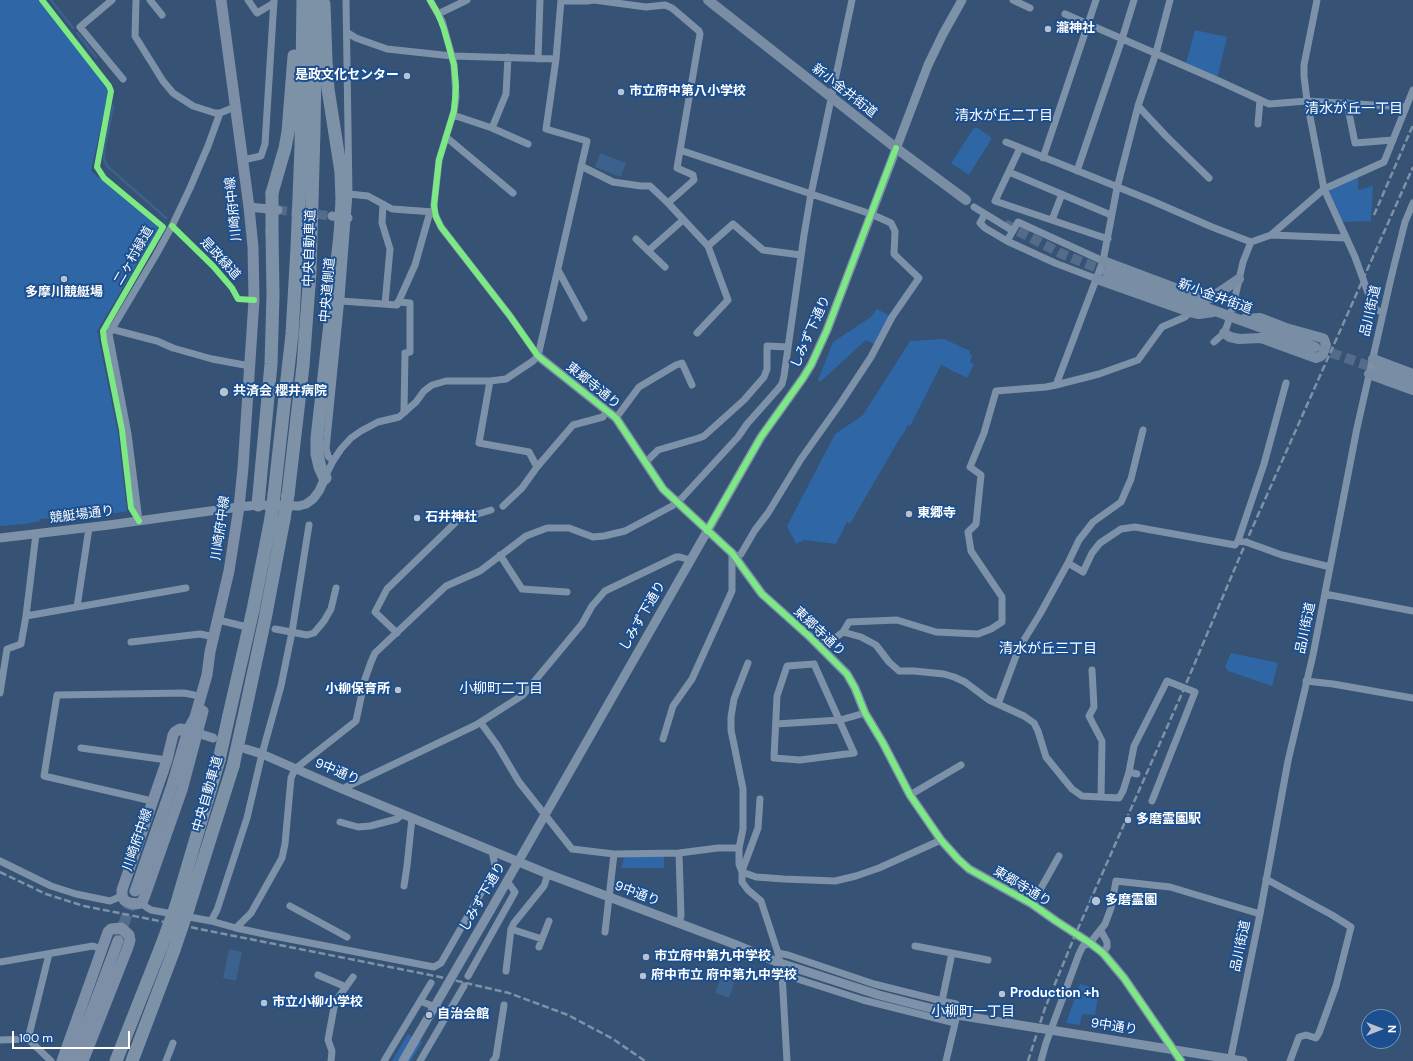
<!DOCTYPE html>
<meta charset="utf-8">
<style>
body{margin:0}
#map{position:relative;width:1413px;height:1061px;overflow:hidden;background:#365274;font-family:"DM Sans",sans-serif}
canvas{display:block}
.north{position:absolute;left:1361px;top:1009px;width:40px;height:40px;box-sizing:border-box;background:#1b4f8f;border:1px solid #7695bc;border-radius:50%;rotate:90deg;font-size:11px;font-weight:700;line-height:16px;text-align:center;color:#fff}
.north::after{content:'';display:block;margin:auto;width:14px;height:18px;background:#b9c2ce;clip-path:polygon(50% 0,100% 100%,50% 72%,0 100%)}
.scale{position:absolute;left:12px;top:1031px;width:118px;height:18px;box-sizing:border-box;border:2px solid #fff;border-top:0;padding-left:5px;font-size:12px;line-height:14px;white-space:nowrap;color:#fff;-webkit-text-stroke:3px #1b4f8f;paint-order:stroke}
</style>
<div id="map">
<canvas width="1413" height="1061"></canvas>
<div class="north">N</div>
<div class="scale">100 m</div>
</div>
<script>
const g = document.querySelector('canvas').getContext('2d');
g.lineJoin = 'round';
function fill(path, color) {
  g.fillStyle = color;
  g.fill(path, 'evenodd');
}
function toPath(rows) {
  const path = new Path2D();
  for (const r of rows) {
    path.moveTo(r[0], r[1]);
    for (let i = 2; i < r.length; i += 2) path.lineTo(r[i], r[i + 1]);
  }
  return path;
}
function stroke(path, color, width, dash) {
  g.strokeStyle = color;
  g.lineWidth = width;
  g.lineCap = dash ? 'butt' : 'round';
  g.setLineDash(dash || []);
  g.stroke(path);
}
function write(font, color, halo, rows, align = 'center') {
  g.font = font + ' "DM Sans","Noto Sans JP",sans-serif';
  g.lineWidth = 4;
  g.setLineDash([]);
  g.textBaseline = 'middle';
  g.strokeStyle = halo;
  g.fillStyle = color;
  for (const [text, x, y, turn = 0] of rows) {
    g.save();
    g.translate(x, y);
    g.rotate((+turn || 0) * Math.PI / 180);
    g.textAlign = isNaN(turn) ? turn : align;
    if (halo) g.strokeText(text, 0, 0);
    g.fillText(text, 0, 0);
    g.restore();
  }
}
const green = toPath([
 [0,0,38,0,109,89,91,171,159,228,97,331,118,433,127,511,111,514,40,519,40,521,25,524,0,526],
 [1195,30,1227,37,1218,75,1217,77,1186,63],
 [974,128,978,128,992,138,969,175,951,163],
 [1358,176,1358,190,1373,186,1371,221,1340,222,1328,192,1329,189],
 [877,309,892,317,874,344,866,340,820,382,818,380,833,342,871,317],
 [944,339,970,351,970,354,972,356,970,362,974,364,967,378,941,365,910,426,908,425,902,436,901,436,850,524,847,522,836,544,804,540,796,544,787,526,835,434,863,415,910,341],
 [1231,653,1278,663,1272,686,1228,671,1225,667],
 [625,855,664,856,664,868,621,868],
 [1080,984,1099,990,1095,1015,1082,1014,1080,1025,1066,1023],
 [408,1034,422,1042,411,1061,392,1061]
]);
const water = toPath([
 [600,153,626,163,621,177,595,167],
 [229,949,242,952,236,981,223,978],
 [725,965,739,970,729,998,715,993]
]);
const stream = toPath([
 [51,0,73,28],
 [77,33,96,57],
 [113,106,104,151,104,159,107,166,166,218]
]);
const tertiaryTunnel = toPath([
 [278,210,332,216]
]);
const secondaryTunnel = toPath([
 [1005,224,1060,253,1107,272],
 [1317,348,1378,369]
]);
const primaryTunnel = toPath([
 [118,941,135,891]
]);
const minor = toPath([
 [112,0,80,27,123,79],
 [136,0,135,36,163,81,173,93,193,106,215,113,220,113,235,107],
 [150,0,162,15],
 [248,0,257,13,274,3],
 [430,0,442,21,452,56,454,65,456,97,454,111,439,160,434,205,434,212,441,227,510,316,538,356],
 [594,0,646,7,665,5,672,8,699,31,700,34,677,168,693,175,694,180,668,203],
 [1013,0,1030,8],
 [1317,0,1304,65,1304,76,1307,101,1324,189,1355,257,1371,301,1376,310,1383,312],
 [561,1,588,1,593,0],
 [438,14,467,0],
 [1065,14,1219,81,1269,104,1307,101,1406,107],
 [348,33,356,38,387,49,452,56,556,59],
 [538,59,540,0],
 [1347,103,1355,143,1393,140],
 [1138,106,1166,136,1209,178],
 [453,115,492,128,506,94,508,57],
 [1258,124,1260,100],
 [492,128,528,144],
 [446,137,513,193],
 [1006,142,1150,200,1212,227,1251,242],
 [1020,148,995,201,1108,239],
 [680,150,871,214,891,223,895,231,894,254,919,278,892,317,871,357,840,404,801,459,768,513,755,530,741,554,735,558],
 [1043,158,1096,0],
 [243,160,261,156,265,144,274,0],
 [581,166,613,182,641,186,650,186,668,203,708,246,728,300,697,333],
 [1077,171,1122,39,1134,0],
 [1009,172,1111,215],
 [349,194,368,196,392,209,434,212],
 [383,204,382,223,390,249,385,304],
 [974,207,1013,231],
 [985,214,980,223,985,228,1007,241],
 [1052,220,1062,194],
 [1271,235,1346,238],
 [636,239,665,267],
 [708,246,733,224,763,250,801,255],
 [648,251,683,220],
 [558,270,584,318],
 [1097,279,1055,263,1007,241,1018,222,1103,261],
 [341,301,397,305,415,265,430,212],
 [398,302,410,303,410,352,405,353,404,411,405,412],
 [111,329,157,341,173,348,212,359,250,366],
 [1214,342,1224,333,1227,326,1233,306,1243,262,1251,242,1271,235,1324,189,1384,162,1413,90],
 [538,356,587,141,546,129,556,59,561,0],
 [490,381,479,443,529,452,537,467],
 [1056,385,1103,261,1117,188,1138,106,1156,53,1170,0],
 [616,418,639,387,676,365,682,363,692,385],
 [333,461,328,456,326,448,327,439,341,298,349,194,346,0],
 [646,462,658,450,699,438,704,436,744,400,764,377,767,369,767,346,788,347],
 [325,477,333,461,341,449,351,438,361,431,378,422,399,417,416,402,424,391,432,385,446,381,490,381,506,379,533,361,538,356],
 [503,506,522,488,537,467,573,425,603,417,607,410],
 [139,521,128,434,109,334,156,255,172,226,190,188,208,146,220,113],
 [1238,541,1264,464,1286,383],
 [500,555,522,589,567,592],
 [1068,563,1083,572,1092,553,1100,543,1121,529,1135,527,1235,545,1238,541,1246,542,1282,555,1330,567],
 [1325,594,1413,611],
 [77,607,186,588],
 [26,616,77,607,89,528],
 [218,620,243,626],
 [275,629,307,635,314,633,324,621,331,609,336,588],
 [843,632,861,637,876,645,889,662,899,671,914,671,944,674,954,677,965,682,989,700,1024,716,1034,723,1038,731,1046,757,1072,789,1082,796,1119,798,1123,791,1129,772],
 [397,633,375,612,387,589,458,520,491,510],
 [131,642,200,634,214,637],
 [822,648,843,632,849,622,897,620,936,632,978,634,991,629,1002,622,1002,597,971,551,968,532,976,524,981,475,970,467,984,433,996,391,1046,387,1056,385,1099,374,1138,360,1162,327,1185,317,1190,312],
 [748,663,734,699,731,717,731,730,743,789,743,829,739,848,739,864,742,872,742,882,748,890,761,901,778,953,788,955,874,984,942,1001],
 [814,664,854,753,800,760,774,758,777,696,787,666,814,664],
 [1092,670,1094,707,1089,716,1102,741,1101,797],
 [1306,681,1333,684,1413,698],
 [0,693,7,649,21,644,26,616,36,534],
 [998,704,1019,648,1040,614,1068,563,1079,540,1093,522,1121,502,1131,479,1143,430],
 [481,723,497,745,519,782,572,849,614,854,679,853,718,848,739,848],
 [776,724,840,720,865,713],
 [663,739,673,706,692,679,732,591,732,553],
 [81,748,167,760],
 [1137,774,1129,772,1134,746,1167,681,1195,692,1152,801],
 [342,789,476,725,523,695,582,624,592,606,605,591,676,557,680,557,690,560],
 [910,795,961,765],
 [152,801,44,776,57,695,184,693,194,695],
 [340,822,358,827,370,826,397,819,402,814],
 [0,861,51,886,76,894,110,901,122,896],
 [742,871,758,828,760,799],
 [742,872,756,877,784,879,835,881,856,876,879,868,941,840],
 [1266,879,1332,915,1351,927,1336,986,1319,1033,1316,1038,1306,1035,1299,1037,1290,1061],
 [404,886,407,866,412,818],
 [142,901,146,907,151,910,211,921,236,928,269,935,434,967,441,963,493,872,495,866,492,851],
 [1032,904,1059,856],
 [290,906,347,937],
 [211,921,217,910,247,818,262,754,281,686,292,632,309,525],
 [679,923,681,916,679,853],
 [236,928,251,913,282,858,285,844,291,778,295,769,356,721,365,679,371,662,375,653,446,586,480,571,526,536,547,528,569,528,593,537,604,536,625,531,672,506,682,498,738,437,747,424,778,389,782,384,784,376,804,235,811,194,852,0],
 [511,929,542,939],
 [1101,931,1107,942,1107,947,1103,953],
 [605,932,614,854],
 [915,946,988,960],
 [539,947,549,921],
 [0,962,93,946,101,949],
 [506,971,511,929,514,923,544,886,548,874],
 [318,975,346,987],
 [468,976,515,892,507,881],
 [420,1001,448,1012],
 [28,1039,49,954],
 [0,1040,28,1039,51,1061],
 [166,1061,173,1043],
 [331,1061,332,1051,328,1040,335,1002,353,977],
 [384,1061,431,983],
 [420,1061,464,986],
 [493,1061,496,1057,504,1005],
 [787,1061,782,974,863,1000,951,1022,957,1015],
 [946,1061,957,1015,956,1004,942,1001,952,953],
 [1041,1061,1046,1043,1079,954,1083,946,1090,943,1105,924,1111,908,1116,881,1170,887,1260,914],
 [1230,1061,1260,914,1288,761,1313,655,1357,428,1391,278,1405,222,1413,203]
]);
const tertiary = toPath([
 [249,207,278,210],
 [332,216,348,218],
 [538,356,616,418,663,489,732,553,762,594,810,637,847,674,855,688,865,713,883,743,910,795,941,840,958,859,969,869,1032,904,1056,921,1090,943,1103,953,1124,978,1181,1061],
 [0,538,109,525,239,507,258,505,299,506,306,504,313,499,319,491,325,478],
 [191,731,213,738],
 [246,749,262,754,342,789,548,874,734,944,777,962,879,995,957,1015,1243,1061],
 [490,911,761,437,803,378,811,365,827,330,928,65,943,34,962,0]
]);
const secondary = toPath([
 [708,0,896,148,966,200],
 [1103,261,1204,299,1211,298,1239,279],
 [1107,272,1315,347],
 [1097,279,1190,312,1199,314,1213,312],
 [1224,333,1230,337,1239,339,1261,338,1316,358,1321,356,1323,354,1326,345,1324,339,1322,338,1286,328,1260,318,1244,319],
 [1373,359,1413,374],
 [1378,369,1413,382],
 [1369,374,1413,390]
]);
const primary = toPath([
 [188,730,180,729,175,732,173,735,167,760,122,890,122,896,125,901,130,903,135,904,141,903,144,898,182,790,203,711],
 [135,891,172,785,188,730,195,717,207,675,210,652,229,571,239,507,243,468,254,300,253,247,249,207,221,0],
 [62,1061,108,932,111,929,121,928,129,935,130,940,128,947,83,1061],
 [73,1061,118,941]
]);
const motorway = toPath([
 [324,4,326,61,328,89,341,172,342,201],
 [272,193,285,148,288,132,294,56],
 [325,478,320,467,317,454,317,438,340,235],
 [274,495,292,334,297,248,301,147,303,0],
 [288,495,303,366,310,272,314,131,316,0],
 [258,505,271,364,273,295,272,232],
 [229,715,253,610,271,518],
 [243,721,265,619,284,519],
 [176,906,219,760],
 [188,909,233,766],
 [116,1061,161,947],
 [132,1061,174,950]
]);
const rail = toPath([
 [1374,215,1413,125],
 [0,872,46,894,84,906,440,977,509,993,568,1015,613,1039,645,1061],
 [1028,1061,1045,1008,1076,933,1183,691,1246,542,1413,167]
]);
const minorBridge = toPath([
 [778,953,782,974]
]);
const tertiaryBridge = toPath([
 [403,1061,490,911]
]);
const motorwayBridge = toPath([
 [272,232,272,193],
 [340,235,342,201],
 [271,518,274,495],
 [284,519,288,495],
 [219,760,229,715],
 [233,766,243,721],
 [161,947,176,906],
 [174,950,188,909]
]);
const cycleway = toPath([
 [42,0,109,86,111,91,97,167,104,178,163,227,103,331,104,340,122,430,131,508,139,521],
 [430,0,438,14,444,29,454,65,456,86,454,111,439,160,434,205,436,217,441,227,510,316,538,356,616,418,663,489,732,553,762,594,810,637,847,674,855,688,865,713,883,743,910,795,941,840,958,859,969,869,1032,904,1056,921,1090,943,1103,953,1124,978,1181,1061],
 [172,226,213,266,232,288,238,299,254,300],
 [707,531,761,437,803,378,811,365,827,330,896,148]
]);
const markers = [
 [1048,29,4,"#b9c2ce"],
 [407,76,4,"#b9c2ce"],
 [621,92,4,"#b9c2ce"],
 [64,279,4,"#b9c2ce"],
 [224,392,5,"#b9c2ce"],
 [909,514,4,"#b9c2ce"],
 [417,518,4,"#b9c2ce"],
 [398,690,4,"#b9c2ce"],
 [1128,820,4,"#b9c2ce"],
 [1096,901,5,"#b9c2ce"],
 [646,957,4,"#b9c2ce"],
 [643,976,4,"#b9c2ce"],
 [1002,994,4,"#b9c2ce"],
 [264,1003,4,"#b9c2ce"],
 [429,1015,4,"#b9c2ce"]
];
const poiNames = [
 ["瀧神社",1056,29],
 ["是政文化センター",399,76,"right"],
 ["市立府中第八小学校",629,92],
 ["多摩川競艇場",64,293,"center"],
 ["共済会 櫻井病院",233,392],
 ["東郷寺",917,514],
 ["石井神社",425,518],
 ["小柳保育所",390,690,"right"],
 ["多磨霊園駅",1136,820],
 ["多磨霊園",1105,901],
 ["市立府中第九中学校",654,957],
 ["府中市立 府中第九中学校",651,976],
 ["Production +h",1010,994],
 ["市立小柳小学校",272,1003],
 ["自治会館",437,1015]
];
const streetNames = [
 ["新小金井街道",844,91,38],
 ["川崎府中線",234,209,-96],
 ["中央自動車道",310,248,-88],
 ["二ヶ村緑道",134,256,-60],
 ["是政緑道",220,259,47],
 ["中央道側道",328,290,-85],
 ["新小金井街道",1215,297,20],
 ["品川街道",1371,311,-77],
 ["しみず下通り",811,332,-66],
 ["東郷寺通り",593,386,39],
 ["競艇場通り",82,515,-7],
 ["川崎府中線",221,528,-82],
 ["しみず下通り",643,616,-60],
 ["品川街道",1306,628,-78],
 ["東郷寺通り",819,632,43],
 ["9中通り",337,772,23],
 ["中央自動車道",208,794,-74],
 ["川崎府中線",138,840,-71],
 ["東郷寺通り",1022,887,31],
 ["9中通り",637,894,21],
 ["しみず下通り",483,897,-60],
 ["品川街道",1241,946,-78],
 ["9中通り",1114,1027,9]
];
const neighbourhoodNames = [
 ["清水が丘一丁目",1354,109],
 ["清水が丘二丁目",1004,116],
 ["清水が丘三丁目",1048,649],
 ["小柳町二丁目",501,689],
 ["小柳町一丁目",973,1012]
];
fill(green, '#2f66a5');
fill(water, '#3b618d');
stroke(stream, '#3b618d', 2.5);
stroke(tertiaryTunnel, '#546c89', 9, [9, 4.5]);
stroke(secondaryTunnel, '#546c89', 10, [10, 5]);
stroke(primaryTunnel, '#546c89', 11, [11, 5.5]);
stroke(minor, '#7d92a8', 7);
stroke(tertiary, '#7d92a8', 9);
stroke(secondary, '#798da4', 10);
stroke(primary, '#7d8ea7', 11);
stroke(motorway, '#7e92a7', 13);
stroke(rail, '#7e92a7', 2.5, [7, 3]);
stroke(minorBridge, '#7d92a8', 7);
stroke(tertiaryBridge, '#7d92a8', 9);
stroke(motorwayBridge, '#7e92a7', 13);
stroke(cycleway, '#7ce984', 6);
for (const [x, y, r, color] of markers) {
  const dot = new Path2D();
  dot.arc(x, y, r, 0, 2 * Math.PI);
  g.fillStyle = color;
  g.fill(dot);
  stroke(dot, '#1b4f8f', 1.5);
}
write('bold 13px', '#fff', '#1b4f8f', poiNames, 'left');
write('13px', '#fff', '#1b4f8f', streetNames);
write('14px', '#fff', '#1b4f8f', neighbourhoodNames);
</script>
